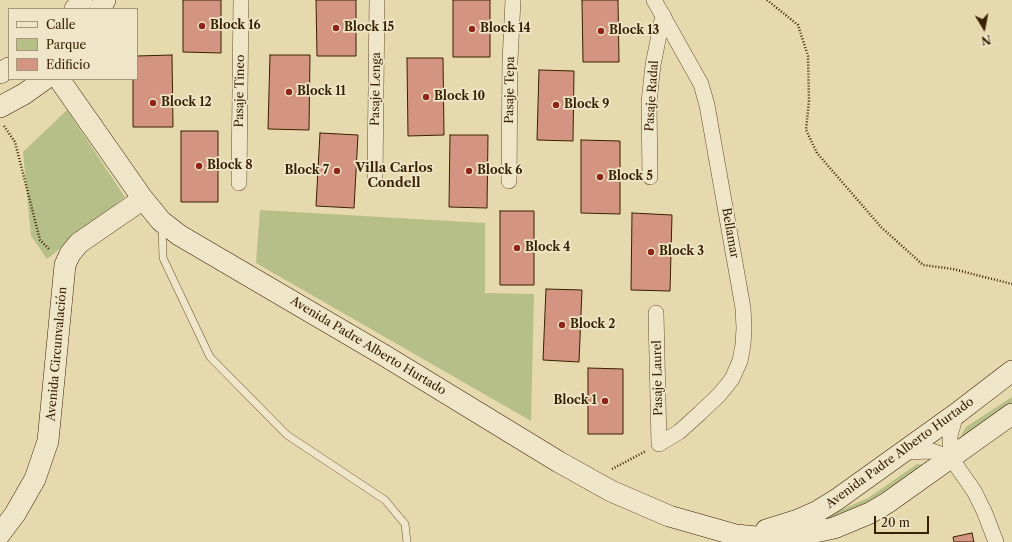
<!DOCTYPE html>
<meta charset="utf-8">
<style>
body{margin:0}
#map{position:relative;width:1012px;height:542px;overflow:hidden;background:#e7d9ae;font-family:"Libre Caslon Text",serif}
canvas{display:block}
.legend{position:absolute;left:8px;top:8px;width:130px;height:72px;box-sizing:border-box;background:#efe6ca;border:1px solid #a69779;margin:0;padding:5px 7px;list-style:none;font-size:12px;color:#382100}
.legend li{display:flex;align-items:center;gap:8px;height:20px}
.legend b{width:20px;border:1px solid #a69779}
.north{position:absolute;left:964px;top:8px;width:40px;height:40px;-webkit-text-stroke:3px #efe6ca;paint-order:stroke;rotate:170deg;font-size:11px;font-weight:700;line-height:16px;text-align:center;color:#382100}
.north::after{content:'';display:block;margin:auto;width:14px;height:18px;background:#382100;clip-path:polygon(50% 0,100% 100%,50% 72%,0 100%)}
.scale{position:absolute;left:874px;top:516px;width:55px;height:18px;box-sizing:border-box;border:2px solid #382100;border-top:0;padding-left:5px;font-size:12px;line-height:14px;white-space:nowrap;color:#382100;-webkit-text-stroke:3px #efe6ca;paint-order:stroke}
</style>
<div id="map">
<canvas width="1012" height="542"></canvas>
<ul class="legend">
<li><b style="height:5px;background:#efe6ca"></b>Calle</li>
<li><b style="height:11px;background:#b7bf89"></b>Parque</li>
<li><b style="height:11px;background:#d39581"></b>Edificio</li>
</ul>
<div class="north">N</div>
<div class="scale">20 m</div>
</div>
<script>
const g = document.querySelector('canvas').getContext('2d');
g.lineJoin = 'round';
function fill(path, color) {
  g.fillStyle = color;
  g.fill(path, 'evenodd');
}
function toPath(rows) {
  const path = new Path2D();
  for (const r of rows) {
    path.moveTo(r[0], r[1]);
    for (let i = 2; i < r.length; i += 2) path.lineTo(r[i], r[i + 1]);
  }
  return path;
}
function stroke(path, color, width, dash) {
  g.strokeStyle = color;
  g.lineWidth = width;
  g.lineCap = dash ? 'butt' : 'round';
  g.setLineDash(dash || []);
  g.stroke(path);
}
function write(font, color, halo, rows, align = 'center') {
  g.font = font + ' "Libre Caslon Text",serif';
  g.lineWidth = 3.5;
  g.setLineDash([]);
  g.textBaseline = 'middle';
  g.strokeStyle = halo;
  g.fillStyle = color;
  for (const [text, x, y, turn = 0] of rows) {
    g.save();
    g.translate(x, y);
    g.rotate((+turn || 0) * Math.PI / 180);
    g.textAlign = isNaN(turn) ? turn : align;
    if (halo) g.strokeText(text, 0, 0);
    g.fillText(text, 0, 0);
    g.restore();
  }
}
const green = toPath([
 [67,110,125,197,47,259,31,236,23,152],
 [260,210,485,223,485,293,534,294,531,421,256,263],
 [1012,397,1012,404,958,441,966,427],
 [917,464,926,465,869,501,840,516,798,526,799,522,841,510,868,498]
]);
const building = toPath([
 [183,0,221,0,221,53,183,52,183,0],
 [316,0,356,0,356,56,317,56,316,0],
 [453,0,490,0,490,57,453,57,453,0],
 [582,0,618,0,619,62,583,62,582,0],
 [172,55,173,127,133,127,133,79,137,79,137,56,172,55],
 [270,55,310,55,309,130,268,129,270,55],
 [407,58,443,58,444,135,408,136,407,58],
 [539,70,574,71,573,141,537,140,539,70],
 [181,131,218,131,218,202,181,202,181,131],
 [320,133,358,135,354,208,316,206,320,133],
 [450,135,488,135,487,208,449,207,450,135],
 [581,140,620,141,620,214,581,213,581,140],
 [500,211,534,211,534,285,500,285,500,211],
 [632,213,672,215,670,291,631,290,632,213],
 [546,289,582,290,579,362,543,360,546,289],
 [588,368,623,369,623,434,588,434,588,368],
 [972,533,974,542,954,542,953,537,972,533]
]);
const path = toPath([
 [767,0,798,25,808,56,809,101,806,130,817,153,881,227,923,265,953,269,1012,284],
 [4,126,15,142,40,240,50,250],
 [612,469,646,451]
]);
const lane = toPath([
 [162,226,163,258,210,357,287,435,385,500,405,524,407,542]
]);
const street = toPath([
 [654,0,701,84,707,105,743,308,744,328,743,345,740,361,732,379,719,395,700,413,679,432,659,444],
 [375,177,377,0],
 [650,177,649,102,653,65,663,15],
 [509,181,510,61,513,0],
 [239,183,241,0],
 [656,313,659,444],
 [956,414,950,436,951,458,974,491,984,511,996,542],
 [903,452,932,451,951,458]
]);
const secondary = toPath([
 [75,9,82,0],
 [100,9,105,0],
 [0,73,9,68],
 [59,79,143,199,161,221,179,235,382,354,559,462,611,491,669,516,736,535,756,537,796,536,834,528,870,513,887,503,1012,414],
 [0,107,24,94,45,79],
 [766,530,798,520,818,511,836,500,956,414,1012,371],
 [0,534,15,514,35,479,48,441,65,265,70,254,79,243,143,199]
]);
const markers = [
 [202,26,4,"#8f2418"],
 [336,28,4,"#8f2418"],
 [472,29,4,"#8f2418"],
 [601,31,4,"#8f2418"],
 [289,92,4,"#8f2418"],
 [426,97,4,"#8f2418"],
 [153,103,4,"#8f2418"],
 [556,105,4,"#8f2418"],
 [199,166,4,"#8f2418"],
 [337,171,4,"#8f2418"],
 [469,171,4,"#8f2418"],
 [600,177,4,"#8f2418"],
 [517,248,4,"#8f2418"],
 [651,252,4,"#8f2418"],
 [562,325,4,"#8f2418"],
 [605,401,4,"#8f2418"]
];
const poiNames = [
 ["Block 16",210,26],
 ["Block 15",344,28],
 ["Block 14",480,29],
 ["Block 13",609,31],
 ["Block 11",297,92],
 ["Block 10",434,97],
 ["Block 12",161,103],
 ["Block 9",564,105],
 ["Block 8",207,166],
 ["Block 7",329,171,"right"],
 ["Block 6",477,171],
 ["Block 5",608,177],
 ["Block 4",525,248],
 ["Block 3",659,252],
 ["Block 2",570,325],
 ["Block 1",597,401,"right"]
];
const streetNames = [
 ["Pasaje Lenga",376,89,-89],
 ["Pasaje Tepa",510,90,-89],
 ["Pasaje Tineo",240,91,-89],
 ["Pasaje Radal",652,96,-86],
 ["Bellamar",730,233,80],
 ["Avenida Padre Alberto Hurtado",368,346,31],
 ["Avenida Circunvalación",57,354,-85],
 ["Pasaje Laurel",658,378,-91],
 ["Avenida Padre Alberto Hurtado",900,453,-36]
];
const neighbourhoodNames = [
 ["Villa Carlos",394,168],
 ["Condell",394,183]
];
fill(green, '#b7bf89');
fill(building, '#d39581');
stroke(building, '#382100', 1);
stroke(lane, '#644f2c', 8);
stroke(street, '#644f2c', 16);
stroke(secondary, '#382100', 22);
stroke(path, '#382100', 2.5, [1, 2]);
stroke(lane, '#efe6ca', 7);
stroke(street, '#efe6ca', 15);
stroke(secondary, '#efe6ca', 21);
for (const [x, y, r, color] of markers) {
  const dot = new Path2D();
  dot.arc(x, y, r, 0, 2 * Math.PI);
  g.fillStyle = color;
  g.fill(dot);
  stroke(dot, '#efe6ca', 1.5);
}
write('bold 12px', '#382100', '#efe6ca', poiNames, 'left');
write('12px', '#382100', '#efe6ca', streetNames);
write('bold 13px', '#382100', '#efe6ca', neighbourhoodNames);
</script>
